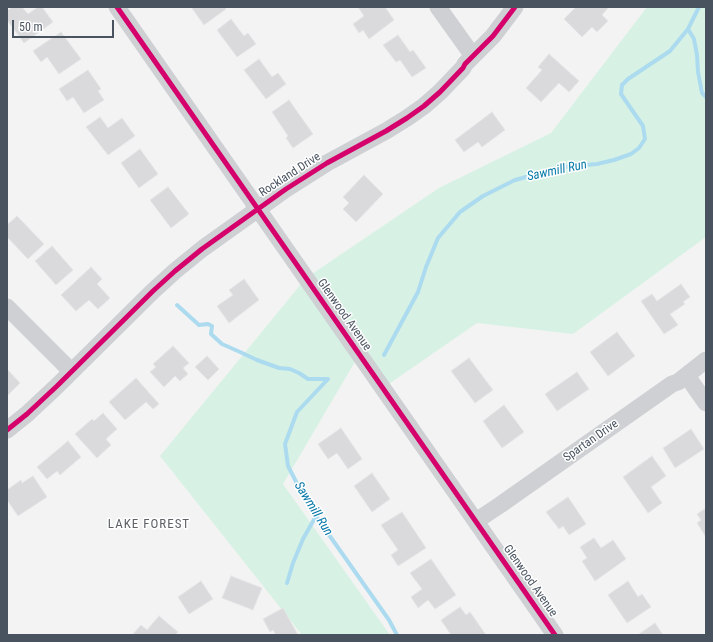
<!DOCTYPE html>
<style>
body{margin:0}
#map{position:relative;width:713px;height:642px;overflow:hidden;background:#f3f3f3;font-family:"Roboto Condensed",sans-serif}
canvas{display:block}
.frame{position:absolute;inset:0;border:8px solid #495360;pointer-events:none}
.scale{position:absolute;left:12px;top:20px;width:102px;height:18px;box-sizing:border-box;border:2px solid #495360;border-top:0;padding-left:5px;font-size:12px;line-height:14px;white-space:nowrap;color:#495360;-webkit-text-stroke:3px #fff;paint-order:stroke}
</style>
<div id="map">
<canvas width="713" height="642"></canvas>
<div class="frame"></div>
<div class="scale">50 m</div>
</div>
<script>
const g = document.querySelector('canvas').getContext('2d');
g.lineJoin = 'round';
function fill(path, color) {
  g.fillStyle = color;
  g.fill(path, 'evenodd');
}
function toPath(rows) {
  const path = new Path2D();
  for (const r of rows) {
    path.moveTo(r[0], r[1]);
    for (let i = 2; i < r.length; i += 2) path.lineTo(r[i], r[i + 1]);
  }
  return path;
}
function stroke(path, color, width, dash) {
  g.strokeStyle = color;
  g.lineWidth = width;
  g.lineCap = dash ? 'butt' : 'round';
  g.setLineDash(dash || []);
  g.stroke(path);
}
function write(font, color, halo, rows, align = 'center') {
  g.font = font + ' "Roboto Condensed",sans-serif';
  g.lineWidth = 3;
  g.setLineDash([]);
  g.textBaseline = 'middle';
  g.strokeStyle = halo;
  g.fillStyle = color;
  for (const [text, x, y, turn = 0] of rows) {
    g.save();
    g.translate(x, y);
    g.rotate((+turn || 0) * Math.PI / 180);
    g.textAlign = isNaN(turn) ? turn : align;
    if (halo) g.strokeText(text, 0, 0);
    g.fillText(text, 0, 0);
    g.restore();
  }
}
const green = toPath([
 [647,7,706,7,706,237,573,334,477,323,383,388,359,355,283,484,390,635,302,635,160,456,306,278,439,188,551,133]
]);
const stream = toPath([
 [688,29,694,39,697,55,698,72,702,93,706,97],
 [177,305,199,325,208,324,212,326,211,334,222,344,240,352,257,360,279,368,290,369,299,373,308,379,328,379],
 [384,355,418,292,426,267,438,238,460,212,483,196,515,180,562,167,597,164,614,160,631,154,639,148,645,139,643,126,621,94,622,85,628,79,670,51,688,29,699,7],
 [328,379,297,412,285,444,288,466,308,505,389,620,397,635],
 [287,583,293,563,303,539,316,516]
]);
const building = toPath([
 [12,7,22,7,28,14,38,7,42,7,53,22,24,43,7,20,7,11,12,7],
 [191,7,224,7,226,9,204,25,191,7],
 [358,7,385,7,394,20,369,39,363,30,359,33,353,24,364,16,358,7],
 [576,7,609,7,602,15,608,21,597,32,592,27,582,37,564,19,576,7],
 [231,19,244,36,248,33,256,44,237,57,217,30,231,19],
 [61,32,81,59,59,74,47,57,41,62,33,51,61,32],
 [398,35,410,52,413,50,426,68,412,77,400,60,396,62,383,45,398,35],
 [549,54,579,81,569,92,559,83,541,102,526,88,542,70,538,67,549,54],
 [259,59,272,77,278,73,286,84,266,99,244,70,259,59],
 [88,70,101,89,98,91,104,100,84,113,73,97,67,101,59,89,88,70],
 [289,100,313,134,293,148,286,138,288,136,272,112,289,100],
 [492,112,505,130,482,147,478,142,464,152,455,140,492,112],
 [100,117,108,128,122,118,135,136,108,155,86,127,100,117],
 [140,149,158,174,139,188,121,163,140,149],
 [364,175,383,194,356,222,343,209,349,203,343,197,364,175],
 [168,187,189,214,171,228,150,200,168,187],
 [17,216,44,244,28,259,7,237,7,225,17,216],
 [52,246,73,270,56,285,35,261,52,246],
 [91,267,102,279,97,284,110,298,98,309,89,300,76,311,61,295,91,267],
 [244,279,259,300,229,323,217,306,233,295,229,290,244,279],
 [681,284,690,297,683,302,685,304,670,314,678,325,664,334,641,301,652,294,657,301,681,284],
 [617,332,635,356,608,376,590,352,617,332],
 [173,346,189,363,183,368,188,374,180,381,175,376,164,387,150,372,156,367,153,364,173,346],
 [207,356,219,369,208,380,195,367,207,356],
 [469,358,493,390,475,403,451,371,469,358],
 [7,369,20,383,7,396,7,369],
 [577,372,589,389,557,411,545,394,577,372],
 [136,378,159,404,153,409,146,402,125,420,109,402,136,378],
 [504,405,524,432,502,448,483,421,504,405],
 [103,413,117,429,106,439,111,445,97,458,75,434,92,419,94,421,103,413],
 [341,428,362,459,348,469,337,453,328,459,318,444,341,428],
 [691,429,704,449,675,468,663,448,691,429],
 [68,441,81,457,60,475,57,471,47,479,37,467,68,441],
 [652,456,666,476,651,487,662,503,648,513,623,477,652,456],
 [372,473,390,499,372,512,354,486,372,473],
 [33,476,47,497,18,516,7,500,7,490,21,480,22,483,33,476],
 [568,497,586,524,569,535,563,526,559,529,546,512,568,497],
 [706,508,706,537,697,523,701,520,697,514,706,508],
 [402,512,426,548,398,566,391,555,398,550,381,525,402,512],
 [594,538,601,548,613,540,626,559,595,581,582,561,587,558,580,547,594,538],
 [431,559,456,595,435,609,428,600,418,608,411,597,422,589,410,573,431,559],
 [231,576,262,588,253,610,222,598,231,576],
 [201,581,213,599,189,614,178,597,201,581],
 [628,581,638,597,642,594,651,607,627,623,608,595,628,581],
 [460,607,466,615,470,612,486,635,451,635,441,620,460,607],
 [283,608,298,635,276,635,273,630,270,632,263,619,283,608],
 [159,616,178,632,175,635,132,635,141,625,147,630,159,616],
 [655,623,663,635,640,635,639,634,655,623]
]);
const minor = toPath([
 [117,7,555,635],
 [438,7,473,56],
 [7,307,71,371],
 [687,376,706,403],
 [7,430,27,414,57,386,153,291,175,271,202,249,286,189,327,163,386,131,407,118,424,106,440,92,463,68,465,64,493,36,515,7],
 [476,521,500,505,672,384,678,382,706,360]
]);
const cycleway = toPath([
 [117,7,555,635],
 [7,430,27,414,57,386,153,291,175,271,202,249,286,189,327,163,386,131,407,118,424,106,440,92,463,68,465,64,493,36,515,7]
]);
const streetNames = [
 ["Rockland Drive",290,175,-33],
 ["Glenwood Avenue",344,315,55],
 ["Spartan Drive",591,441,-35],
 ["Glenwood Avenue",530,581,55]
];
const waterNames = [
 ["Sawmill Run",557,171,-12],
 ["Sawmill Run",313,509,58]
];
const neighbourhoodNames = [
 ["LAKE FOREST",149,525]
];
fill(green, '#d7f2e4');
stroke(stream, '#acdbf0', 4);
fill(building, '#dadadc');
stroke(building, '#e4e5e6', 1);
stroke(minor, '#ced0d3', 17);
stroke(cycleway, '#d6006c', 5);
write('12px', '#495360', '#fff', streetNames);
write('italic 13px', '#097aaa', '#fff', waterNames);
g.letterSpacing = '1px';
write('13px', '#5e6167', '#fff', neighbourhoodNames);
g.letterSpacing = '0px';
</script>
